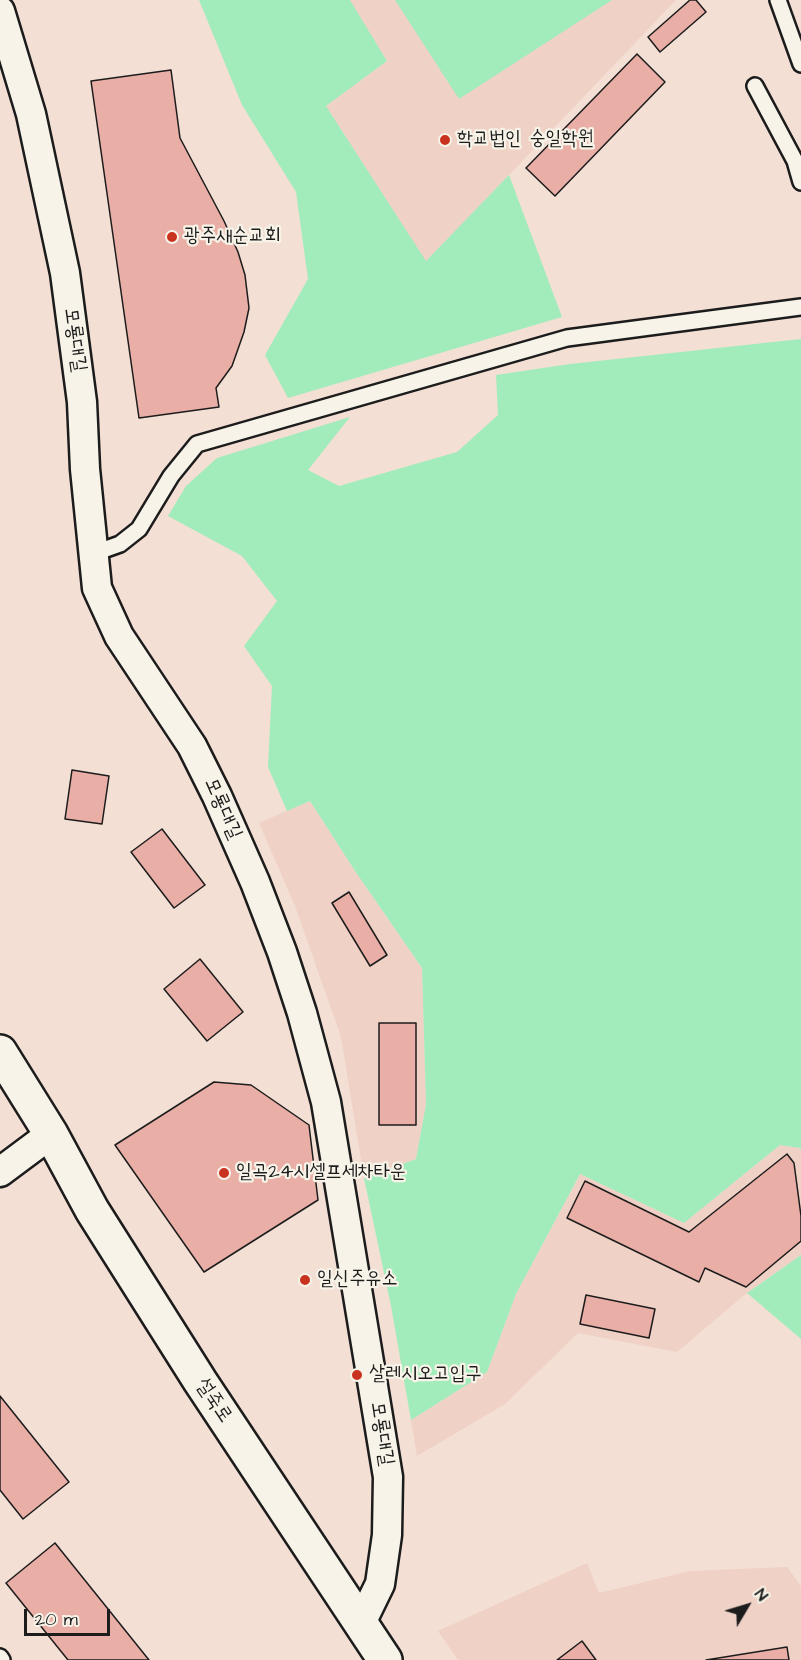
<!DOCTYPE html>
<meta charset="utf-8">
<style>
body{margin:0}
#map{position:relative;width:801px;height:1660px;overflow:hidden;background:#f3dfd4;font-family:"Architects Daughter",sans-serif}
canvas{display:block}
.north{position:absolute;left:717px;top:1576px;width:60px;height:60px;-webkit-text-stroke:4px #f7f3e8;paint-order:stroke;rotate:52deg;font-size:16px;font-weight:700;line-height:24px;text-align:center;color:#1c1c1c}
.north::after{content:'';display:block;margin:auto;width:21px;height:27px;background:#1c1c1c;clip-path:polygon(50% 0,100% 100%,50% 72%,0 100%)}
.scale{position:absolute;left:24px;top:1609px;width:86px;height:27px;box-sizing:border-box;border:3px solid #1c1c1c;border-top:0;padding-left:8px;font-size:18px;line-height:21px;white-space:nowrap;color:#1c1c1c;-webkit-text-stroke:4px #f7f3e8;paint-order:stroke}
</style>
<div id="map">
<canvas width="801" height="1660"></canvas>
<div class="north">N</div>
<div class="scale">20 m</div>
</div>
<script>
const g = document.querySelector('canvas').getContext('2d');
g.lineJoin = 'round';
function fill(path, color) {
  g.fillStyle = color;
  g.fill(path, 'evenodd');
}
function toPath(rows) {
  const path = new Path2D();
  for (const r of rows) {
    path.moveTo(r[0], r[1]);
    for (let i = 2; i < r.length; i += 2) path.lineTo(r[i], r[i + 1]);
  }
  return path;
}
function stroke(path, color, width, dash) {
  g.strokeStyle = color;
  g.lineWidth = width;
  g.lineCap = dash ? 'butt' : 'round';
  g.setLineDash(dash || []);
  g.stroke(path);
}
function write(font, color, halo, rows, align = 'center') {
  g.font = font + ' "Architects Daughter","Poor Story",sans-serif';
  g.lineWidth = 4.5;
  g.setLineDash([]);
  g.textBaseline = 'middle';
  g.strokeStyle = halo;
  g.fillStyle = color;
  for (const [text, x, y, turn = 0] of rows) {
    g.save();
    g.translate(x, y);
    g.rotate((+turn || 0) * Math.PI / 180);
    g.textAlign = isNaN(turn) ? turn : align;
    if (halo) g.strokeText(text, 0, 0);
    g.fillText(text, 0, 0);
    g.restore();
  }
}
const built = toPath([
 [347,0,676,0,426,262,326,106,387,61],
 [310,801,355,871,422,968,426,1104,416,1159,364,1178,341,1037,295,906,259,823],
 [780,1145,800,1148,801,1150,801,1255,747,1293,677,1352,578,1333,505,1404,417,1456,411,1420,487,1372,516,1294,580,1174,684,1223],
 [587,1563,599,1593,690,1571,787,1567,801,1586,801,1660,458,1660,438,1631]
]);
const green = toPath([
 [199,0,350,0,387,61,326,106,426,261,509,175,562,317,288,398,265,355,308,279,296,192,242,105],
 [395,0,612,0,459,99],
 [801,339,801,1150,800,1148,780,1145,684,1223,580,1174,516,1294,487,1372,411,1420,391,1306,364,1178,416,1159,426,1104,422,968,355,871,310,801,287,811,268,767,272,686,244,646,277,601,242,556,168,516,186,486,217,458,350,417,308,470,339,486,457,452,498,415,496,375,570,364],
 [801,1255,801,1339,747,1293]
]);
const building = toPath([
 [690,0,696,0,706,12,660,52,648,37,690,0],
 [637,54,665,82,555,196,526,168,637,54],
 [171,70,180,138,224,221,238,252,245,275,249,308,244,332,232,366,216,388,219,407,139,418,91,81,171,70],
 [72,770,109,776,102,824,65,819,72,770],
 [162,829,205,885,174,908,131,852,162,829],
 [349,892,387,955,370,966,332,903,349,892],
 [200,959,243,1012,207,1041,164,989,200,959],
 [379,1023,416,1023,416,1125,379,1125,379,1023],
 [214,1082,251,1085,309,1125,318,1200,204,1272,115,1145,214,1082],
 [787,1154,794,1163,801,1216,801,1241,746,1287,705,1268,699,1282,567,1218,585,1181,689,1232,787,1154],
 [586,1295,655,1309,649,1338,580,1324,586,1295],
 [0,1396,69,1482,23,1519,0,1490,0,1396],
 [55,1543,149,1660,68,1660,6,1583,55,1543],
 [582,1641,596,1660,557,1660,582,1641],
 [787,1647,789,1660,706,1660,787,1647]
]);
const lane = toPath([
 [778,0,801,64],
 [755,86,795,161,801,182],
 [92,554,120,544,139,529,171,476,197,444,567,338,801,307],
 [0,1657,2,1660]
]);
const street = toPath([
 [0,11,31,114,65,273,82,402,85,469,97,588,119,636,192,746,217,796,255,882,282,952,302,1013,326,1102,388,1477,387,1535,380,1584,361,1623],
 [0,1172,51,1134]
]);
const secondary = toPath([
 [0,1052,51,1134,92,1210,200,1381,385,1660]
]);
const markers = [
 [445,140,6,"#c8321e"],
 [172,237,6,"#c8321e"],
 [224,1173,6,"#c8321e"],
 [305,1280,6,"#c8321e"],
 [357,1375,6,"#c8321e"]
];
const poiNames = [
 ["학교법인 숭일학원",457,140],
 ["광주새순교회",184,237],
 ["일곡24시셀프세차타운",236,1173],
 ["일신주유소",317,1280],
 ["살레시오고입구",369,1375]
];
const streetNames = [
 ["모룡대길",74,340,82],
 ["모룡대길",222,809,66],
 ["설죽로",213,1401,56],
 ["모룡대길",381,1434,81]
];
fill(built, '#f0d1c6');
fill(green, '#a2ecbb');
fill(building, '#e9afa6');
stroke(building, '#1c1c1c', 1.5);
stroke(lane, '#1c1c1c', 20);
stroke(street, '#1c1c1c', 33);
stroke(secondary, '#1c1c1c', 38);
stroke(lane, '#f7f3e8', 15);
stroke(street, '#f7f3e8', 28);
stroke(secondary, '#f7f3e8', 33);
for (const [x, y, r, color] of markers) {
  const dot = new Path2D();
  dot.arc(x, y, r, 0, 2 * Math.PI);
  g.fillStyle = color;
  g.fill(dot);
  stroke(dot, '#f7f3e8', 2);
}
write('20px', '#1c1c1c', '#f7f3e8', poiNames, 'left');
write('20px', '#1c1c1c', '#f7f3e8', streetNames);
</script>
